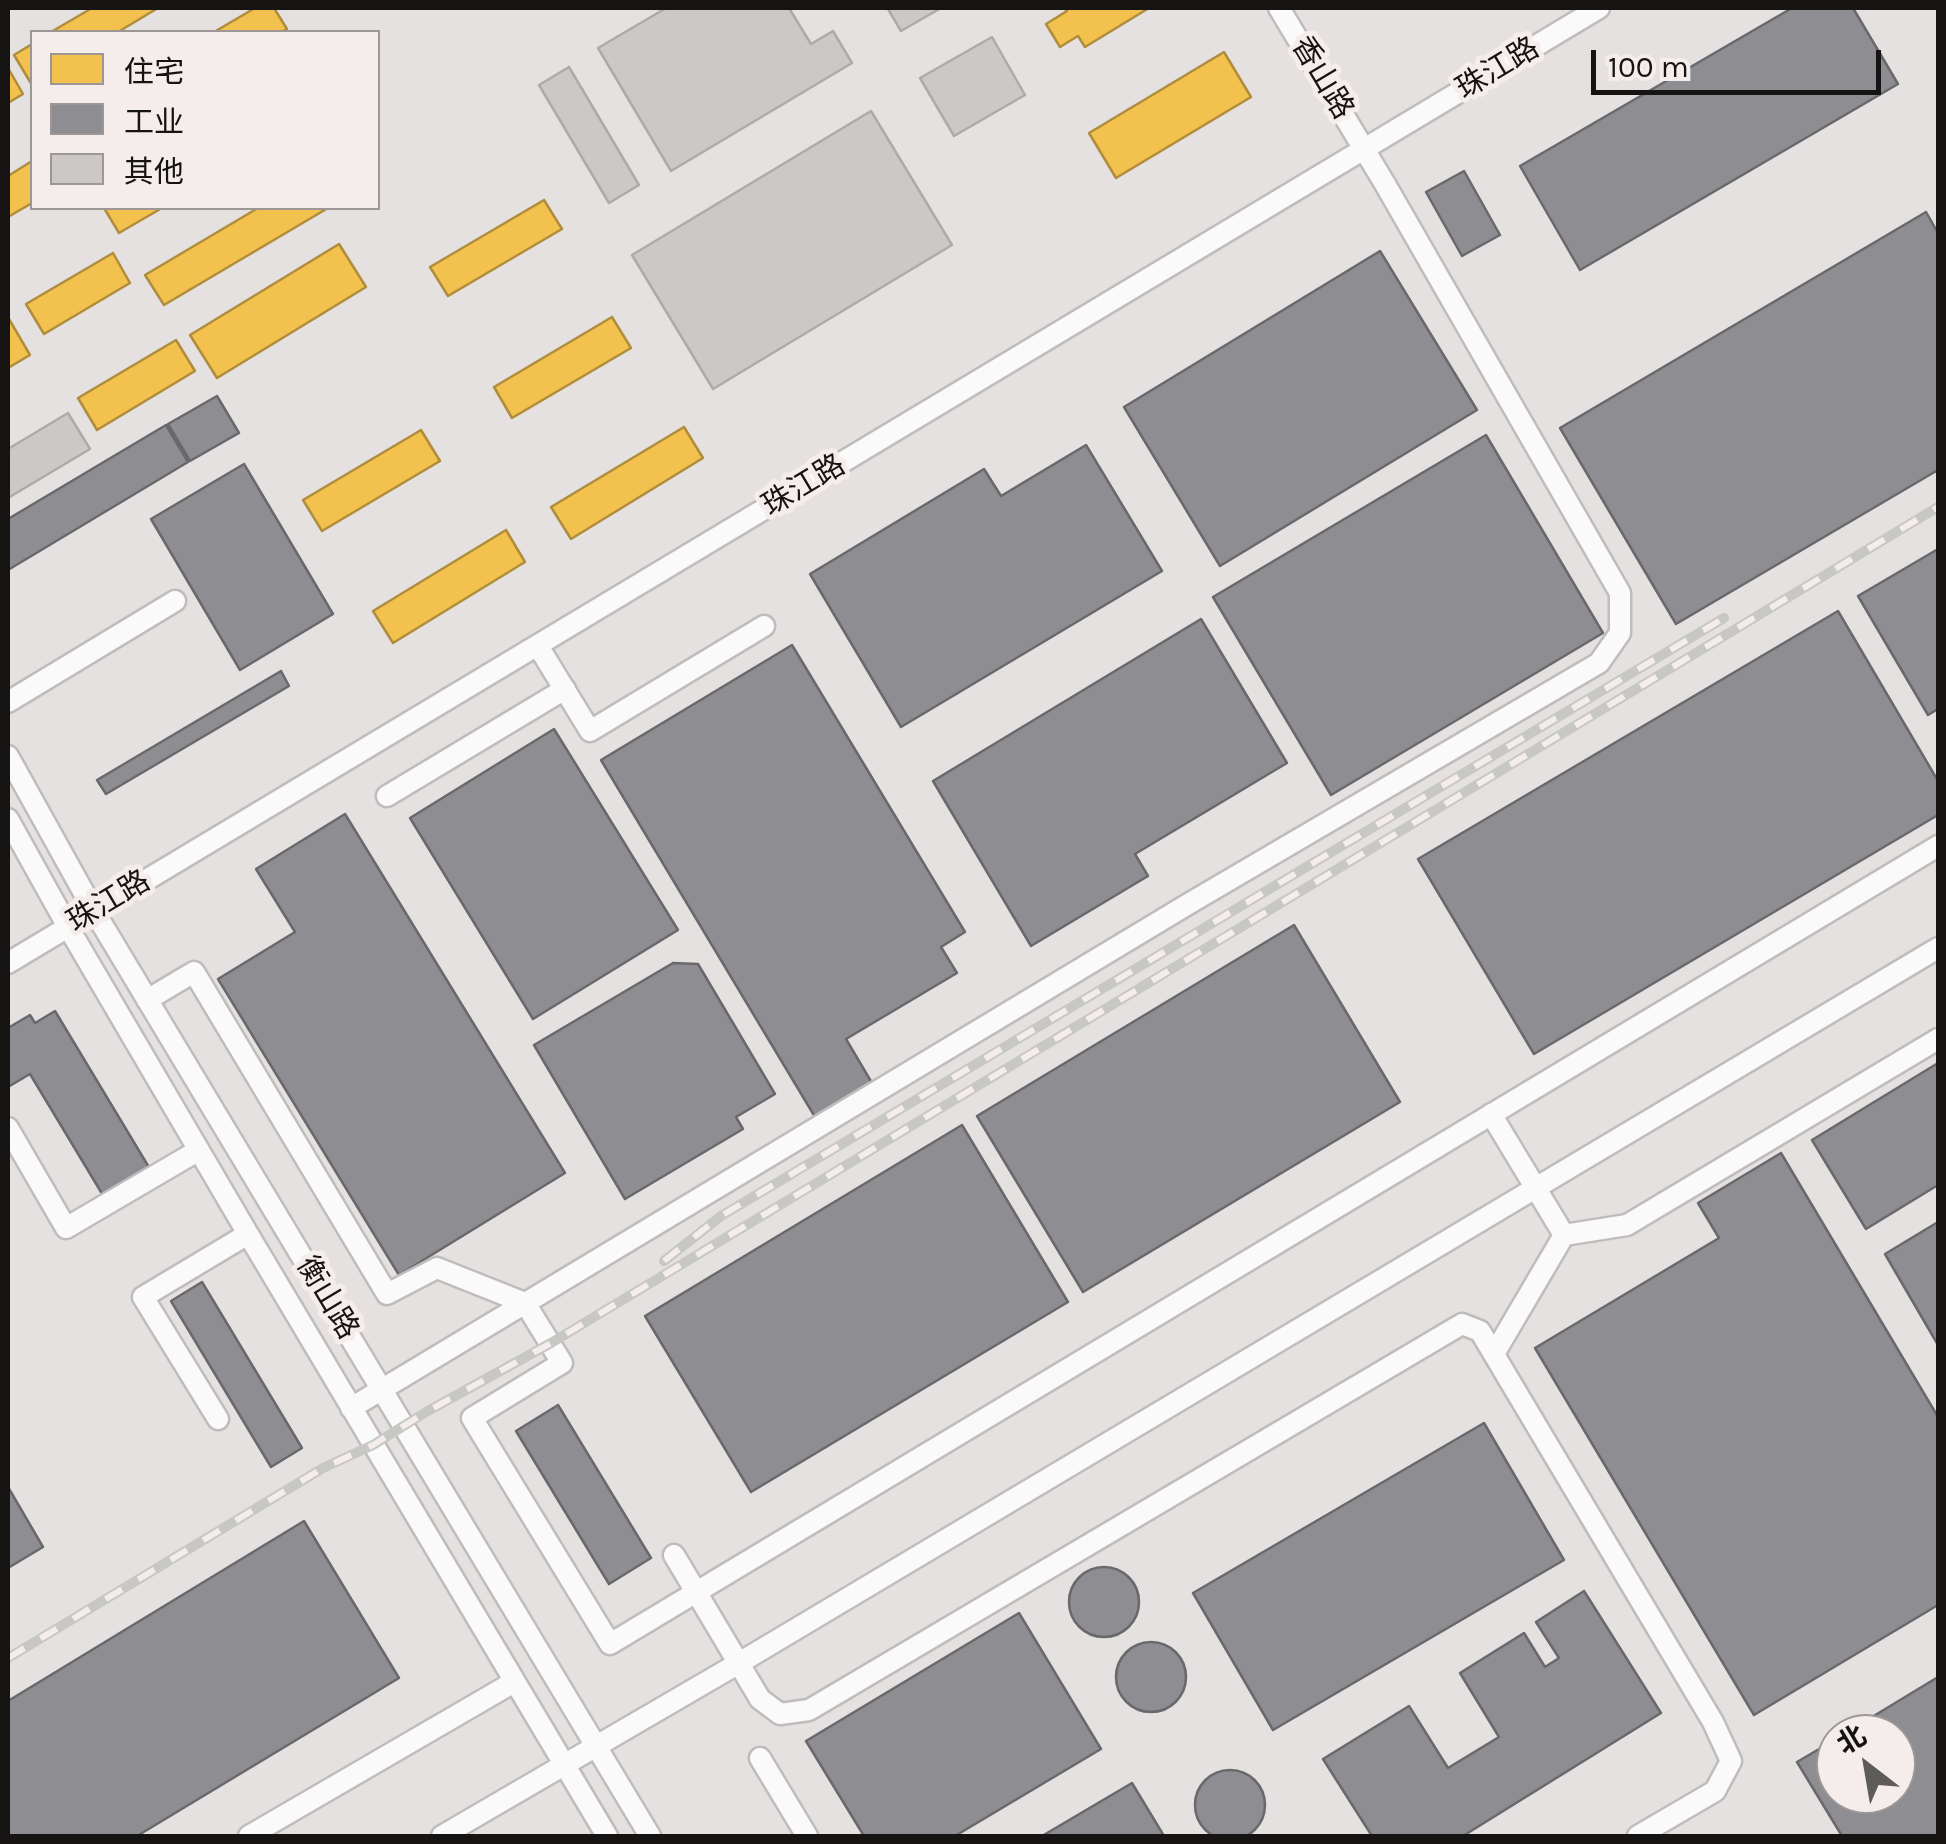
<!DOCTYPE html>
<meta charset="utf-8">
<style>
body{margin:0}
#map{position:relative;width:1946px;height:1844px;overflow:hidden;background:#e5e1e0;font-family:Karla,"Noto Sans SC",sans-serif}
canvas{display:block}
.frame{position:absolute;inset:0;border:10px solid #161413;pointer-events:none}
.legend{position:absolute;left:30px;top:30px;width:350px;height:180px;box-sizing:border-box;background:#f5edeb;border:2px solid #9c9695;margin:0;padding:12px 18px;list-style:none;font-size:30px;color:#161413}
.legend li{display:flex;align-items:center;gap:20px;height:50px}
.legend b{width:50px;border:2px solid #9c9695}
.north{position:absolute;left:1816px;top:1714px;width:100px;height:100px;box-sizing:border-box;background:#f5edeb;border:2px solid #9c9695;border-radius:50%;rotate:329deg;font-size:28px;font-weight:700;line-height:40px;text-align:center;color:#161413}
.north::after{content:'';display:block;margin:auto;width:35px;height:45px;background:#5e5c5b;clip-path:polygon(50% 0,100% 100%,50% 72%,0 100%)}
.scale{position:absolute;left:1591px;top:50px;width:290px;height:45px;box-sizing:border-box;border:5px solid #161413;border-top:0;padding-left:12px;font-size:30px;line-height:35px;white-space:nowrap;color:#161413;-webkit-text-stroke:8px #f5edeb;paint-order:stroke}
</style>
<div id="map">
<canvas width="1946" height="1844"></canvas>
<div class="frame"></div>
<ul class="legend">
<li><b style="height:28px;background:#f2c14e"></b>住宅</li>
<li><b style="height:28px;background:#8d8d92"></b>工业</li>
<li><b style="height:28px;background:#ccc8c8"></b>其他</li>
</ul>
<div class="north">北</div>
<div class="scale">100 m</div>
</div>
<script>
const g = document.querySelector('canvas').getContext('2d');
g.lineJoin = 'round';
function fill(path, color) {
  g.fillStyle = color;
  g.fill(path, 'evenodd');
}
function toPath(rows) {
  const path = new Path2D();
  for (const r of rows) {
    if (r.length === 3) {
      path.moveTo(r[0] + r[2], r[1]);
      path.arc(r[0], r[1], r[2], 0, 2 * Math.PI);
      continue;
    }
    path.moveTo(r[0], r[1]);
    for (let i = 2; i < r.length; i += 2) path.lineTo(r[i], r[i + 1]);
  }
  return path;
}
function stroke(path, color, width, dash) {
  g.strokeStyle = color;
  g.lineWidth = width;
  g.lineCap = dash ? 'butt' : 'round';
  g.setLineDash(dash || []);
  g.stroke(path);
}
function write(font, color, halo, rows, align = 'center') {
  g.font = font + ' Karla,"Noto Sans SC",sans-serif';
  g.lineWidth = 10;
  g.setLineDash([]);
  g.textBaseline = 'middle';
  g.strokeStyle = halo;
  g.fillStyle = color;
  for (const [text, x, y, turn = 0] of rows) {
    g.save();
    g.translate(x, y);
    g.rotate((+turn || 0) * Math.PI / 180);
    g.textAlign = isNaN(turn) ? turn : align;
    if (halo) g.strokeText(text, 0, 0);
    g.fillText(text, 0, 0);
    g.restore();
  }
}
const homes = toPath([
 [92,8,158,8,118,32,51,32,92,8],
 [255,8,274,8,287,29,281,32,214,32,255,8],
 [1064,8,1149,8,1085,47,1078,36,1060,47,1046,24,1067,11,1064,8],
 [32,44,32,85,14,55,32,44],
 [1224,52,1251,97,1116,178,1089,133,1224,52],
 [8,68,23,94,8,103,8,68],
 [32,161,32,203,8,217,8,176,32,161],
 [544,200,562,229,448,296,430,267,544,200],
 [104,208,162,208,119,233,104,208],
 [258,208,328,208,164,305,145,275,258,208],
 [339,244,366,287,217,378,190,335,339,244],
 [113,253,130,283,44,334,26,304,113,253],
 [612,317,631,348,512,418,494,387,612,317],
 [9,319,30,355,8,368,8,320,9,319],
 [176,340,195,371,97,430,78,398,176,340],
 [684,427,703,458,571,539,551,507,684,427],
 [421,430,440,461,322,531,303,500,421,430],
 [506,530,525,562,393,643,373,611,506,530]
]);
const industry = toPath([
 [1792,8,1853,8,1898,84,1580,270,1520,166,1792,8],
 [1464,171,1500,235,1462,256,1426,192,1464,171],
 [1926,212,1938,233,1938,470,1676,624,1560,428,1926,212],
 [1380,251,1477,410,1220,566,1124,407,1380,251],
 [217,396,239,433,190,461,168,424,217,396],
 [166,425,188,462,8,570,8,519,166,425],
 [1486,435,1603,633,1331,795,1213,597,1486,435],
 [1086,445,1162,571,901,727,810,574,984,469,1001,496,1086,445],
 [244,464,333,614,240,670,151,519,244,464],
 [1938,549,1938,709,1928,715,1858,596,1938,549],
 [1838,611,1938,781,1938,815,1534,1054,1418,859,1838,611],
 [1201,619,1287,763,1135,854,1148,876,1031,946,933,781,1201,619],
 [792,645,965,932,941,947,957,973,846,1039,872,1083,815,1117,601,760,792,645],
 [281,671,289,686,106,794,97,780,281,671],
 [554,729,678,930,533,1019,410,818,554,729],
 [345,814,565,1173,399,1275,218,979,295,932,256,869,345,814],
 [1294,925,1400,1102,1083,1292,977,1116,1294,925],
 [673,963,698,964,775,1094,736,1117,743,1129,625,1199,534,1045,673,963],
 [55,1011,150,1169,104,1197,30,1074,8,1087,8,1028,30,1015,35,1023,55,1011],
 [1938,1063,1938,1185,1866,1229,1812,1140,1938,1063],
 [962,1125,1068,1302,751,1492,645,1316,962,1125],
 [1781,1153,1938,1417,1938,1605,1754,1715,1535,1348,1719,1238,1698,1203,1781,1153],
 [1938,1222,1938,1345,1885,1254,1938,1222],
 [202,1282,302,1448,271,1467,171,1301,202,1282],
 [558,1405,651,1558,609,1584,516,1431,558,1405],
 [1484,1423,1564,1560,1273,1730,1193,1593,1484,1423],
 [8,1487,43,1547,8,1568,8,1487],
 [304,1521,399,1678,137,1836,8,1836,8,1701,304,1521],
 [1104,1602,35],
 [1584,1591,1661,1713,1463,1836,1372,1836,1323,1759,1409,1706,1448,1768,1499,1737,1460,1673,1524,1633,1545,1667,1559,1658,1536,1622,1584,1591],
 [1019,1613,1101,1749,955,1836,864,1836,806,1741,1019,1613],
 [1151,1677,35],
 [1938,1677,1938,1836,1842,1836,1797,1762,1836,1739,1836,1794,1896,1794,1896,1734,1844,1734,1938,1677],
 [1230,1805,35],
 [1132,1783,1164,1836,1042,1836,1132,1783]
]);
const building = toPath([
 [666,8,789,8,811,44,833,31,852,63,671,171,598,48,666,8],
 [891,8,941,8,901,31,888,9,891,8],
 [992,37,1025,95,954,136,920,78,992,37],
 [569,67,639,185,609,203,539,85,569,67],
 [871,111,952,245,713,389,632,255,871,111],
 [68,413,90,449,8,498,8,449,68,413]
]);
const minor = toPath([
 [538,646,590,731,764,626],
 [8,702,175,601],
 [8,756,94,911,650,1836],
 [387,796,565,689],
 [8,819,68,927,248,1234,607,1836],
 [8,963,1599,8],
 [147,1000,194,972,387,1294,437,1268,525,1303,562,1363,472,1418,610,1644,1938,846],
 [1491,1114,1564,1235,1494,1354],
 [8,1128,66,1228,199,1150],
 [1564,1235,1627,1225,1938,1039],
 [351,1408,1190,903,1599,663,1620,633,1620,593,1385,184,1279,8],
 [218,1419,143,1297,248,1234],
 [674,1555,760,1699,780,1714,809,1710,1462,1324,1480,1331,1713,1722,1731,1761,1715,1791,1638,1836],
 [760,1758,807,1836],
 [249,1836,514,1682],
 [442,1836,739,1663,1938,948]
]);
const rail = toPath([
 [664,1261,721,1216,1724,618],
 [8,1658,323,1468,373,1445,426,1412,551,1343,1938,507]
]);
const streetNames = [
 ["珠江路",1498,69,-31],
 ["香山路",1322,78,59],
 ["珠江路",804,486,-31],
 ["珠江路",109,902,-31],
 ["衡山路",327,1298,59]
];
fill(homes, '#f2c14e');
stroke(homes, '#b08d3c', 2.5);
fill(industry, '#8d8d92');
stroke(industry, '#69696c', 2.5);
fill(building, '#ccc8c8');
stroke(building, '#adabaa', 2.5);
stroke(minor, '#c0bcbc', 25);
stroke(minor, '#fbfafa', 20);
stroke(rail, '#c7c7c6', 10);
stroke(rail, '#f5edeb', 6, [19]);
write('30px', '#161413', '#f5edeb', streetNames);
</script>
